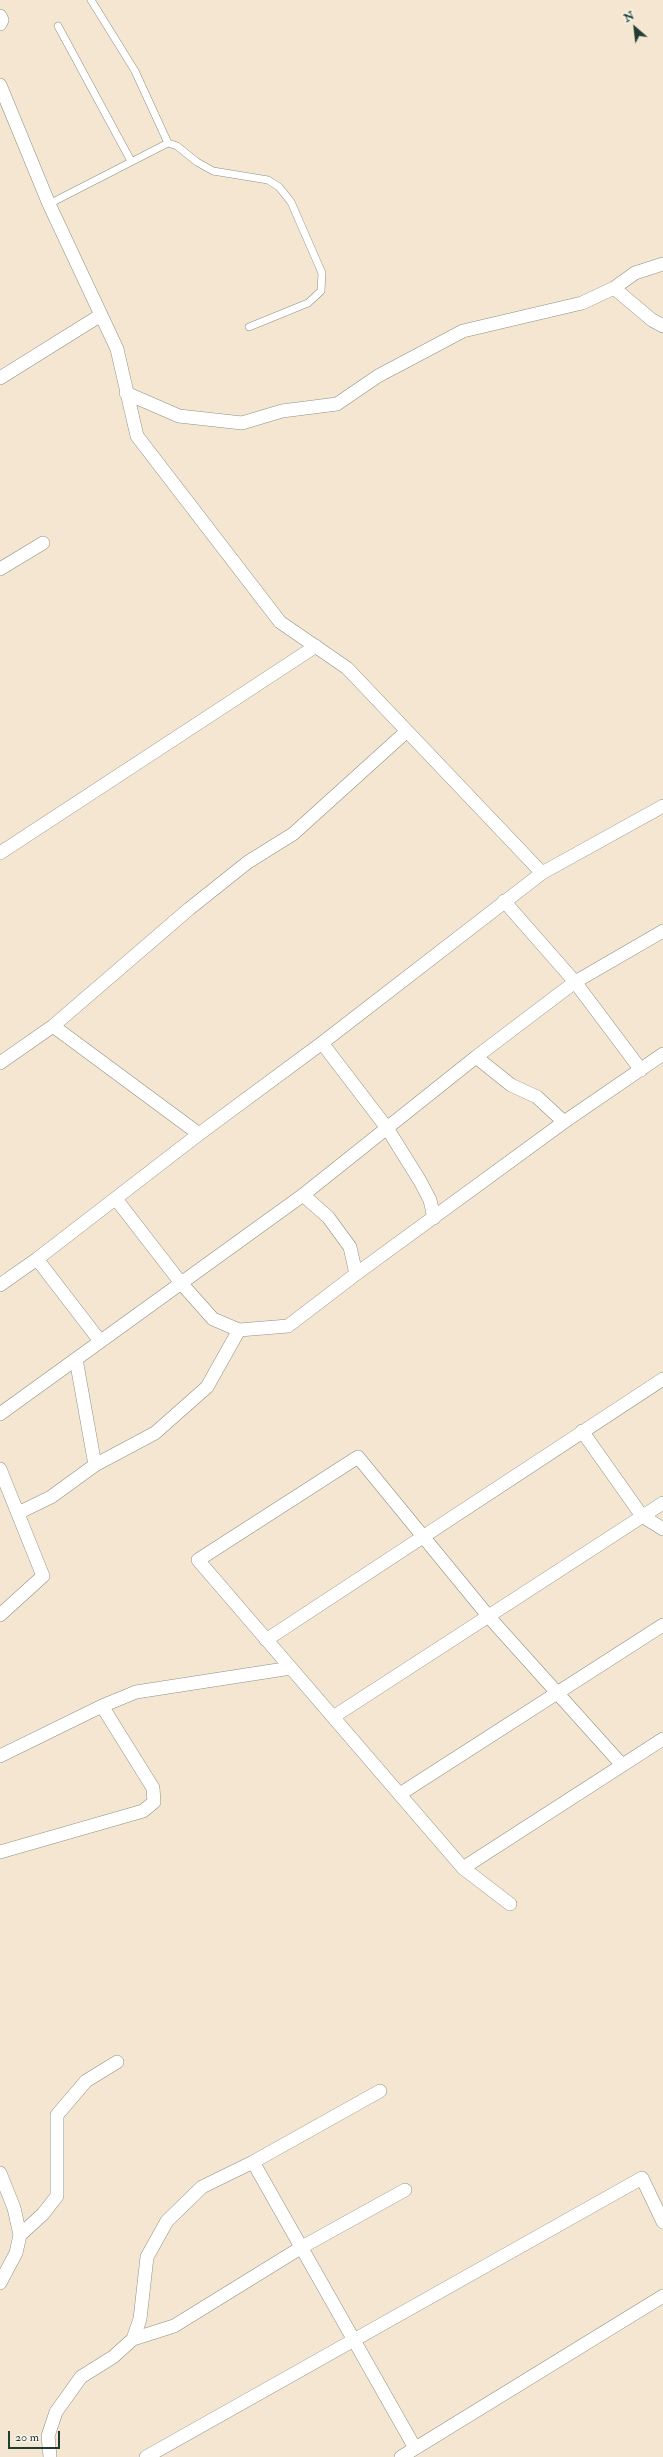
<!DOCTYPE html>
<style>
body{margin:0}
#map{position:relative;width:663px;height:2457px;overflow:hidden;background:#f5e6d2;font-family:"IM FELL Double Pica",serif}
canvas{display:block}
.north{position:absolute;left:615px;top:8px;width:40px;height:40px;-webkit-text-stroke:3px #f7f3e8;paint-order:stroke;rotate:332deg;font-size:11px;font-weight:700;line-height:16px;text-align:center;color:#1f3d34}
.north::after{content:'';display:block;margin:auto;width:14px;height:18px;background:#1f3d34;clip-path:polygon(50% 0,100% 100%,50% 72%,0 100%)}
.scale{position:absolute;left:8px;top:2431px;width:52px;height:18px;box-sizing:border-box;border:2px solid #1f3d34;border-top:0;padding-left:5px;font-size:12px;line-height:14px;white-space:nowrap;color:#1f3d34;-webkit-text-stroke:3px #f7f3e8;paint-order:stroke}
</style>
<div id="map">
<canvas width="663" height="2457"></canvas>
<div class="north">N</div>
<div class="scale">20 m</div>
</div>
<script>
const g = document.querySelector('canvas').getContext('2d');
g.lineJoin = 'round';
function toPath(rows) {
  const path = new Path2D();
  for (const r of rows) {
    path.moveTo(r[0], r[1]);
    for (let i = 2; i < r.length; i += 2) path.lineTo(r[i], r[i + 1]);
  }
  return path;
}
function stroke(path, color, width, dash) {
  g.strokeStyle = color;
  g.lineWidth = width;
  g.lineCap = dash ? 'butt' : 'round';
  g.setLineDash(dash || []);
  g.stroke(path);
}
const service = toPath([
 [91,0,135,71,168,143],
 [58,26,131,161],
 [49,204,168,143,177,146,197,162,213,171,268,180,279,187,291,202,322,273,321,291,308,303,249,327]
]);
const minor = toPath([
 [0,16,2,20,0,24],
 [0,85,49,204,117,349,137,436,280,622,347,668,542,873],
 [614,288,652,320,663,326],
 [0,378,101,315],
 [126,393,179,416,242,423,282,411,337,404,378,376,463,331,582,303,614,288,635,273,663,264],
 [0,569,43,543],
 [0,853,316,646],
 [504,901,575,982,641,1070],
 [53,1026,199,1134],
 [322,1043,387,1128,420,1181,430,1200,434,1218],
 [476,1057,511,1085,537,1097,564,1122],
 [0,1063,53,1026,189,909,248,862,293,834,407,731],
 [303,1195,328,1217,350,1247,356,1274],
 [116,1199,181,1283,213,1319,239,1330,288,1326,356,1274,564,1122,663,1054],
 [37,1259,100,1341],
 [0,1285,37,1259,199,1134,322,1043,542,873,663,806],
 [76,1359,95,1465],
 [0,1414,303,1195,476,1057,575,982,663,931],
 [582,1431,642,1516,663,1529],
 [0,1469,43,1576,0,1615],
 [18,1513,51,1497,95,1465,155,1433,207,1387,239,1330],
 [266,1640,663,1379],
 [333,1717,663,1503],
 [0,1756,102,1706,136,1692,291,1668],
 [400,1794,663,1625],
 [0,1852,143,1811,154,1802,153,1788,102,1706],
 [463,1868,663,1739],
 [510,1904,463,1868,198,1560,358,1457,489,1617,622,1765],
 [253,2162,415,2448],
 [0,2173,14,2208,20,2235,16,2253,0,2283],
 [20,2235,43,2214,57,2196,57,2115,86,2081,117,2062],
 [133,2339,174,2326,302,2247,405,2190],
 [50,2457,48,2436,56,2412,81,2377,113,2357,133,2339,140,2319,147,2257,167,2221,202,2187,253,2162,380,2091],
 [146,2457,642,2178,663,2222],
 [401,2457,663,2296]
]);
stroke(service, '#8a9283', 8);
stroke(minor, '#8a9283', 14);
stroke(service, '#fff', 7);
stroke(minor, '#fff', 13);
</script>
